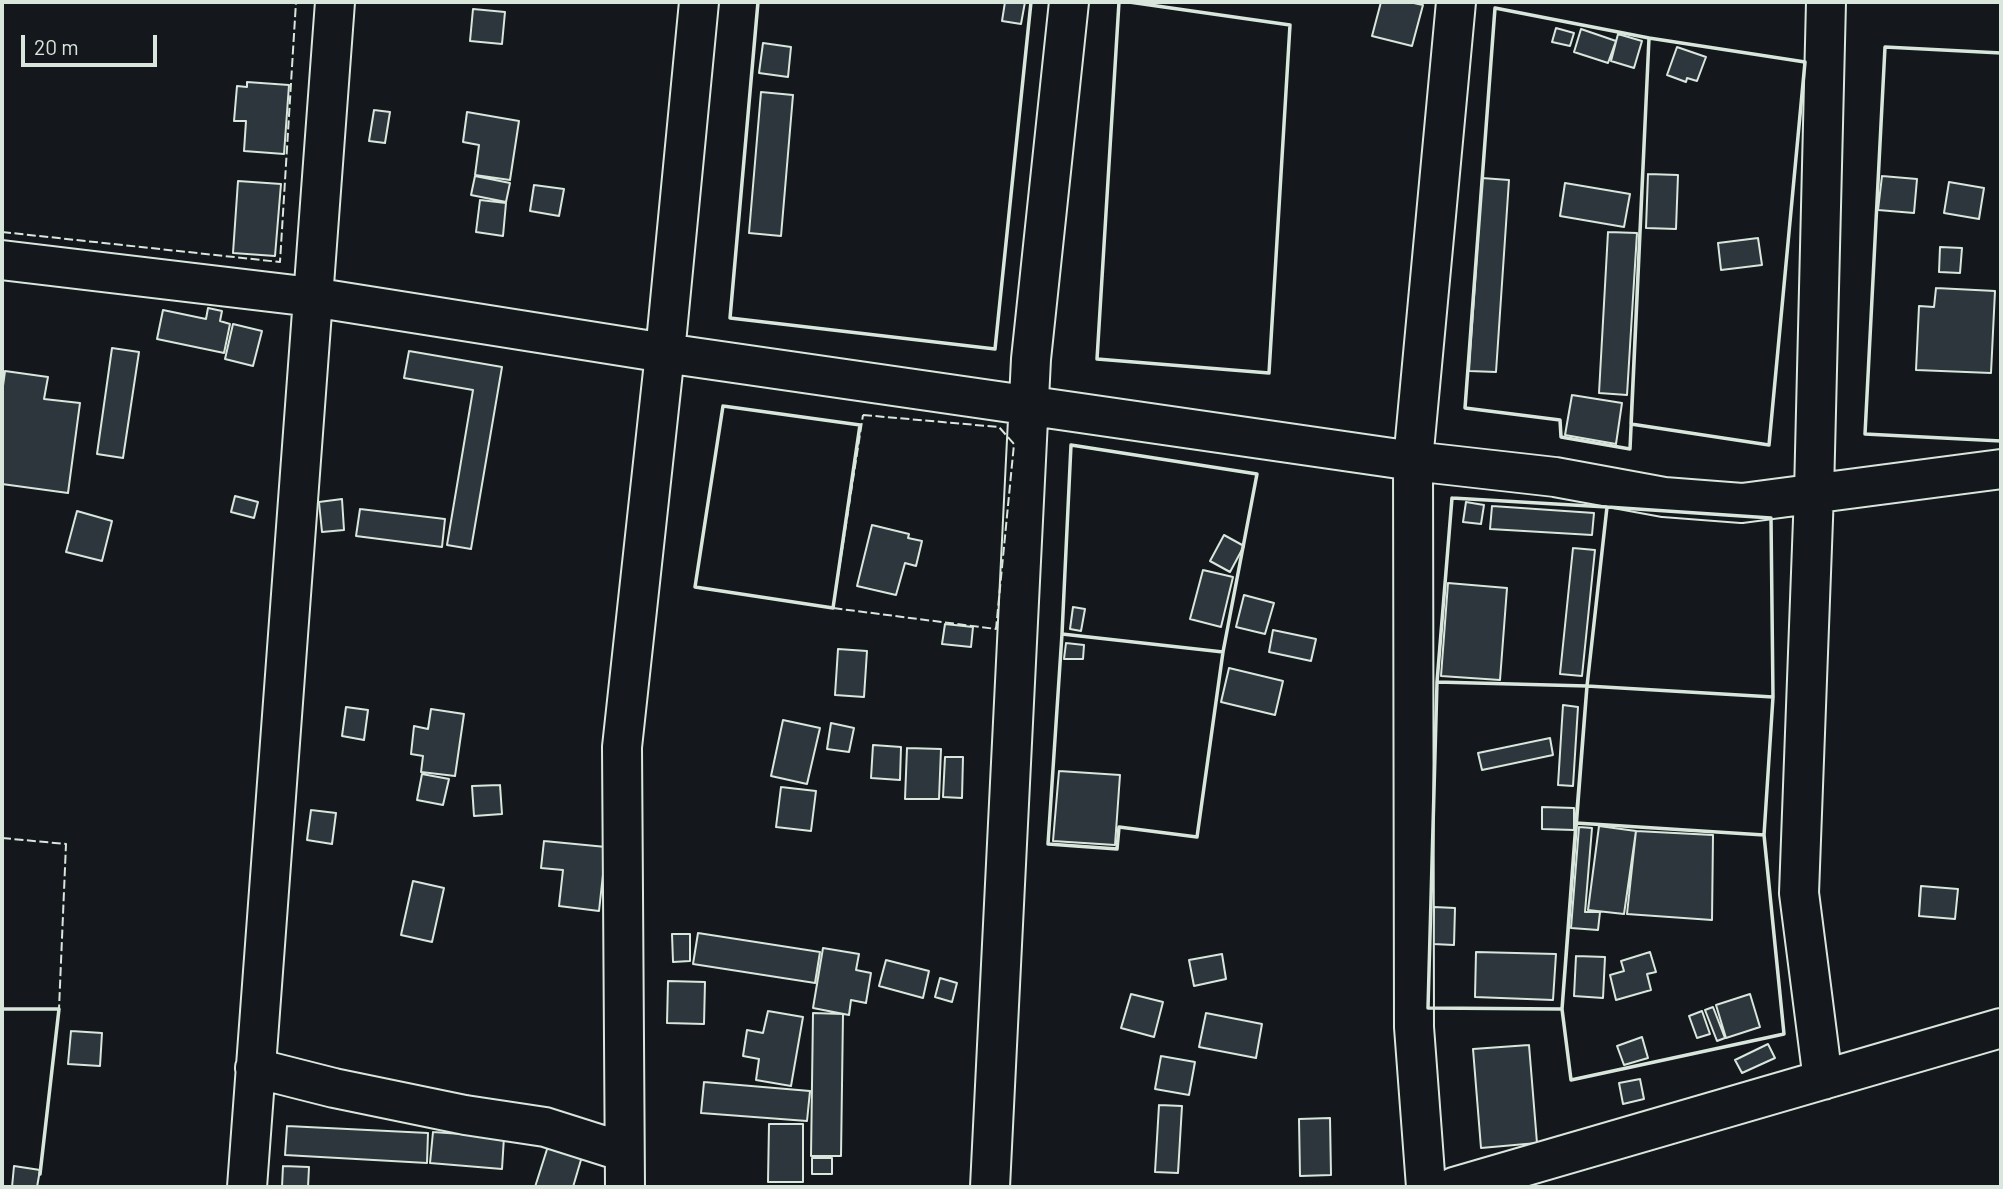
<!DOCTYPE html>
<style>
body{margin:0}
#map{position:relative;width:2003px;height:1189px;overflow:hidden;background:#14181c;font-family:Barlow,sans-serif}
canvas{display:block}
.frame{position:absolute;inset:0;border:4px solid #d8e6dc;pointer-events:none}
.scale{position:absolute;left:21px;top:35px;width:136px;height:32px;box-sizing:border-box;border:4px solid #d8e6dc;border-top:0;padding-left:9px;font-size:21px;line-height:24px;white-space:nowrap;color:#d8e6dc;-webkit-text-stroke:5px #14181c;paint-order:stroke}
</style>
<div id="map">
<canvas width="2003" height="1189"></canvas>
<div class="frame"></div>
<div class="scale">20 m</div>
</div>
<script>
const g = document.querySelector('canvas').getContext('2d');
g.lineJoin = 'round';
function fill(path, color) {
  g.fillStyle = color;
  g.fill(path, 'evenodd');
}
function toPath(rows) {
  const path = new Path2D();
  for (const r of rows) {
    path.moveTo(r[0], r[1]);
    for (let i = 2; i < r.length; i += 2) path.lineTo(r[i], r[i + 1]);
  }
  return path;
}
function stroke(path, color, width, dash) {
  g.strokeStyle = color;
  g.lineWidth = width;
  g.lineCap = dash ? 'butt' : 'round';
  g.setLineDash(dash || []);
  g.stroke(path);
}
const building = toPath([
 [1005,2,1025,2,1021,24,1002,21,1005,2],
 [1381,2,1409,2,1423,5,1412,46,1372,36,1381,2],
 [473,9,505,12,502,44,470,41,473,9],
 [1556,28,1574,33,1570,46,1552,42,1556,28],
 [1581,29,1616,41,1608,63,1574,52,1581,29],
 [1618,34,1642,41,1634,68,1611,61,1618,34],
 [763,43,791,47,788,77,759,73,763,43],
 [1677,47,1706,57,1697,81,1687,78,1686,82,1667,75,1677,47],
 [247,82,289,85,284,154,244,151,246,121,234,121,237,86,247,87,247,82],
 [761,92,793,95,781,236,749,233,761,92],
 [374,110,390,112,385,143,369,141,374,110],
 [467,112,519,121,510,180,475,175,479,145,463,142,467,112],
 [1648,174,1678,175,1676,229,1646,228,1648,174],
 [475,176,510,183,506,202,471,195,475,176],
 [1882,176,1917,179,1914,213,1878,210,1882,176],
 [1482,178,1509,180,1496,372,1469,371,1482,178],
 [238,181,281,184,275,256,233,253,238,181],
 [1949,182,1984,188,1979,219,1944,213,1949,182],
 [1565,183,1630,194,1624,227,1560,216,1565,183],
 [534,185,564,189,559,216,530,211,534,185],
 [480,200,506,203,503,236,476,232,480,200],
 [1608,232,1637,233,1627,395,1599,393,1608,232],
 [1758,238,1762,265,1721,270,1718,243,1758,238],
 [1940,247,1962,248,1960,273,1939,272,1940,247],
 [1936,288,1995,291,1991,373,1916,370,1919,306,1934,307,1936,288],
 [208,308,222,311,220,321,230,324,224,353,157,339,163,310,206,319,208,308],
 [233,324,262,331,253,366,225,359,233,324],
 [112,348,139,352,123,458,97,454,112,348],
 [409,351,502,367,471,549,447,545,473,390,404,378,409,351],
 [5,371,48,377,44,399,80,403,68,493,2,484,2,393,5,371],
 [1572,395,1622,403,1616,444,1565,435,1572,395],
 [235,496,258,502,254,518,231,512,235,496],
 [342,499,344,530,322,532,319,502,342,499],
 [1466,502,1484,505,1481,524,1463,522,1466,502],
 [1492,506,1594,513,1592,535,1490,529,1492,506],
 [360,509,445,519,442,547,356,536,360,509],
 [77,511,112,521,102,561,66,552,77,511],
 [872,525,909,534,908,538,922,541,916,566,905,563,896,595,857,586,872,525],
 [1224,535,1244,546,1230,572,1210,561,1224,535],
 [1573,548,1595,550,1582,676,1560,674,1573,548],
 [1203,570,1233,577,1221,627,1190,619,1203,570],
 [1448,583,1507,588,1500,680,1441,676,1448,583],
 [1244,595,1274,603,1265,634,1236,627,1244,595],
 [1073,607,1085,609,1081,631,1070,629,1073,607],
 [945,624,973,627,971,647,942,644,945,624],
 [1273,630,1316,639,1311,661,1269,652,1273,630],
 [1066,643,1084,645,1083,659,1064,659,1066,643],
 [838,649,867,651,864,697,835,695,838,649],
 [1229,668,1283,681,1275,715,1221,702,1229,668],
 [1563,705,1578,707,1573,786,1558,785,1563,705],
 [346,707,368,710,364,740,342,736,346,707],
 [431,709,464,714,455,776,421,772,423,756,411,754,414,726,428,729,431,709],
 [783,720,820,728,807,784,771,776,783,720],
 [831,723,854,728,849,752,827,749,831,723],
 [1550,738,1553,755,1482,770,1478,753,1550,738],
 [873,745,901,747,900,780,871,778,873,745],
 [907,748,941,749,939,799,905,799,907,748],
 [945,757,963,757,962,798,943,797,945,757],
 [1059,771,1120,775,1115,845,1053,841,1059,771],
 [422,774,449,779,443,805,417,800,422,774],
 [500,785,502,814,474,816,472,786,500,785],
 [781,787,816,791,811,831,776,827,781,787],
 [1542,807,1574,808,1574,830,1542,829,1542,807],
 [311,810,336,813,332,844,307,840,311,810],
 [1599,826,1636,831,1624,914,1588,910,1599,826],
 [1579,827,1592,828,1585,912,1600,912,1598,930,1571,928,1579,827],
 [1636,831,1713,835,1712,920,1627,914,1636,831],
 [544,841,606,847,599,911,559,906,563,870,541,868,544,841],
 [413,881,444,888,432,942,401,935,413,881],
 [1921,886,1958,889,1955,919,1919,916,1921,886],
 [1434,907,1455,908,1454,945,1433,944,1434,907],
 [698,933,820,952,815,983,693,964,698,933],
 [672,934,690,934,690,961,673,962,672,934],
 [823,948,859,954,856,970,871,973,866,1003,851,1000,849,1015,813,1008,823,948],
 [1476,952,1556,954,1553,1000,1475,997,1476,952],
 [1650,952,1656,972,1647,974,1651,990,1616,1000,1610,975,1624,971,1621,961,1650,952],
 [1222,954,1226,979,1194,986,1189,960,1222,954],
 [1576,956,1605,957,1603,998,1574,996,1576,956],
 [886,960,929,971,923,998,879,986,886,960],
 [940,978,957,983,952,1002,935,997,940,978],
 [668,981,705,982,704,1024,667,1023,668,981],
 [1131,994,1163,1002,1154,1037,1121,1028,1131,994],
 [1750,994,1760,1027,1726,1038,1716,1005,1750,994],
 [1713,1007,1725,1038,1717,1041,1705,1010,1713,1007],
 [768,1011,803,1017,791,1086,756,1080,759,1059,743,1056,747,1030,763,1033,768,1011],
 [1702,1011,1710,1034,1697,1038,1689,1016,1702,1011],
 [813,1013,843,1014,841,1156,811,1156,813,1013],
 [1206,1013,1262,1024,1256,1058,1199,1047,1206,1013],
 [71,1031,102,1033,100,1066,68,1064,71,1031],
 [1642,1037,1648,1058,1624,1065,1617,1046,1642,1037],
 [1768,1044,1775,1058,1742,1073,1735,1060,1768,1044],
 [1529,1045,1537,1143,1481,1148,1473,1049,1529,1045],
 [1161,1056,1195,1062,1189,1095,1155,1089,1161,1056],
 [1640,1079,1644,1099,1623,1104,1619,1083,1640,1079],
 [704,1082,810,1091,807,1121,701,1113,704,1082],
 [1159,1105,1182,1106,1178,1173,1155,1172,1159,1105],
 [1330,1118,1331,1175,1300,1176,1299,1119,1330,1118],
 [769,1124,803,1124,803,1182,768,1182,769,1124],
 [287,1126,428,1133,427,1163,285,1155,287,1126],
 [433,1132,504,1137,502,1169,430,1163,433,1132],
 [549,1143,583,1153,573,1187,535,1187,549,1143],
 [812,1158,832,1158,832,1174,812,1174,812,1158],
 [14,1166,40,1170,37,1187,12,1187,14,1166],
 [283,1166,309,1167,308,1187,282,1187,283,1166]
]);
const minor = toPath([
 [2,260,312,297,665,353,1413,461,1555,477,1664,497,1742,503,2001,469],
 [255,1068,334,1088,465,1115,545,1127,624,1152],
 [1823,1080,1799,893,1814,493,1826,2],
 [247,1187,335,2],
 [625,1187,622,747,665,353,699,2],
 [990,1187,1031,359,1069,2],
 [1426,1187,1414,1027,1413,461,1456,2],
 [1454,1187,2001,1028]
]);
const fence = toPath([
 [2,232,280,262,296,2],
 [863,415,999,427,1014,444,996,629,833,608,863,415],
 [2,838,66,844,59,1009,2,1009]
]);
const wall = toPath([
 [758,2,730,318,995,349,1031,2],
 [1119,2,1097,359,1269,373,1290,25,1129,2],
 [1495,8,1649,38,1630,449,1561,437,1560,420,1465,408,1495,8],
 [1649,38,1805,62,1769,445,1631,424,1649,38],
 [2001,53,1885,47,1865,434,2001,441],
 [723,406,860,425,833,608,695,587,723,406],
 [1071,445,1257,474,1223,652,1062,634,1071,445],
 [1452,498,1607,507,1587,686,1437,682,1452,498],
 [1607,507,1771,518,1773,697,1587,686,1607,507],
 [1062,634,1223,652,1197,837,1119,827,1117,849,1048,844,1062,634],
 [1437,682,1587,686,1562,1009,1428,1008,1437,682],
 [1587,686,1773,697,1764,835,1576,823,1587,686],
 [1576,823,1764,835,1784,1034,1571,1080,1562,1009,1576,823],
 [2,1009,59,1009,40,1174]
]);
fill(building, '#2c363c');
stroke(building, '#d8e6dc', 2);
stroke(minor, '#d8e6dc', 42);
stroke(minor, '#14181c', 38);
stroke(fence, '#d8e6dc', 2, [9, 3.5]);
stroke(wall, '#d8e6dc', 3.5);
</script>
